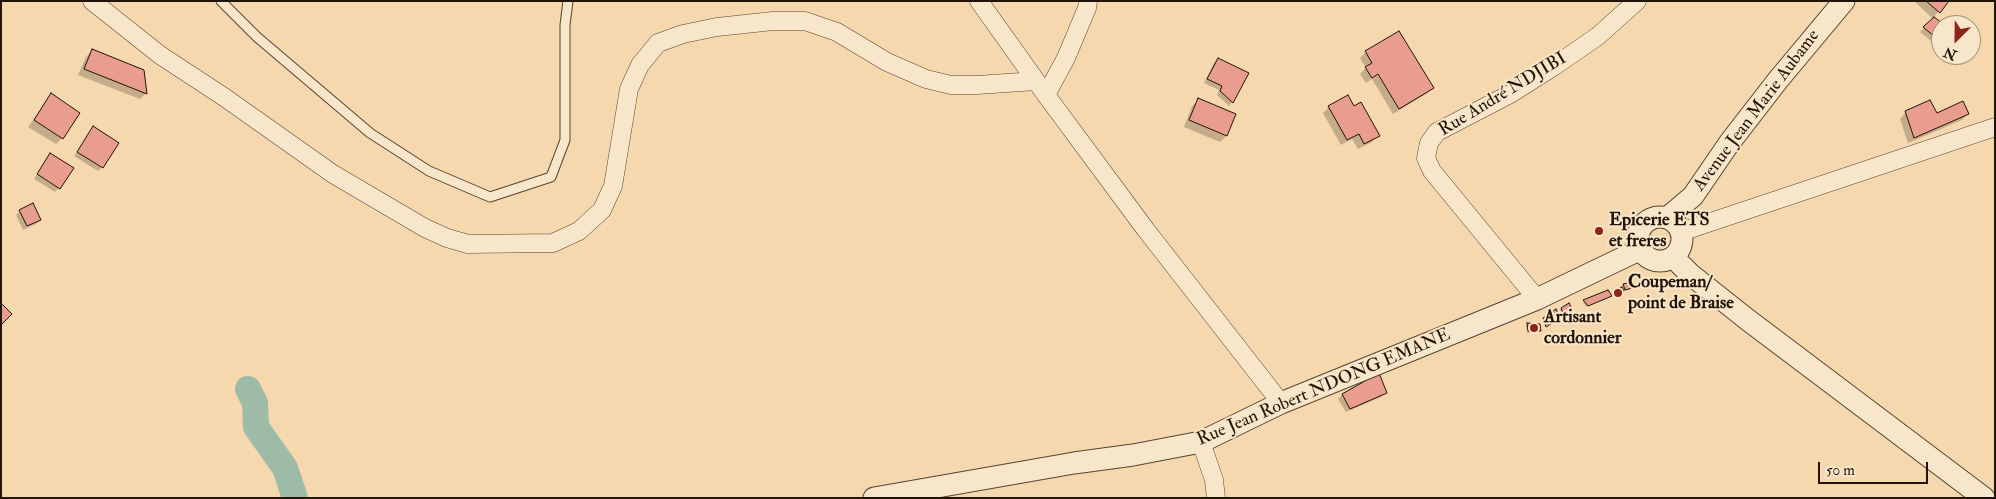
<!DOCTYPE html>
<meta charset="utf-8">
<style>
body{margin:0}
#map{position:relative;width:1996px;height:499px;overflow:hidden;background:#f5d8ad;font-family:"IM FELL Double Pica",serif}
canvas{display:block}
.frame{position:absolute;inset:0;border:2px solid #211308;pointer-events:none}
.north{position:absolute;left:1931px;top:15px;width:50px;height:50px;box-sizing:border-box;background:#f8e6ca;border:1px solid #a2927c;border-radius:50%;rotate:203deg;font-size:14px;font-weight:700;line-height:20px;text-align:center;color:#211308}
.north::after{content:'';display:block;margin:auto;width:18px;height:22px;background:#8f2418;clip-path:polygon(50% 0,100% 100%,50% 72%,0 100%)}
.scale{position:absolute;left:1818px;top:462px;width:110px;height:22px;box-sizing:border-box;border:2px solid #211308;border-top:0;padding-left:6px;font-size:15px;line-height:18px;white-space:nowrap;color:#211308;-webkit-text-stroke:4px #f8e6ca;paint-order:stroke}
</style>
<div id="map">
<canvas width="1996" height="499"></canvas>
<div class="frame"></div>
<div class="north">N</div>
<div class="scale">50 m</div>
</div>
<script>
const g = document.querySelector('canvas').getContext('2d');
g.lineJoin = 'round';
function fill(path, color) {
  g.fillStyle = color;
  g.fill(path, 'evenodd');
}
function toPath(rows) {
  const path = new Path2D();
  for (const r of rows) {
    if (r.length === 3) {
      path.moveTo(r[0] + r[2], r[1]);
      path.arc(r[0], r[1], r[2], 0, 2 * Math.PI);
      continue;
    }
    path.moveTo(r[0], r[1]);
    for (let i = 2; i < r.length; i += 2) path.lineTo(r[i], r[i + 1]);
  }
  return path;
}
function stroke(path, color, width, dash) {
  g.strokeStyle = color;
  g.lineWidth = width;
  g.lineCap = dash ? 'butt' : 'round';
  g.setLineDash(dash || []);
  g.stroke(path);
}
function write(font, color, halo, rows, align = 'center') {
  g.font = font + ' "IM FELL Double Pica",serif';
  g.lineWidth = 4;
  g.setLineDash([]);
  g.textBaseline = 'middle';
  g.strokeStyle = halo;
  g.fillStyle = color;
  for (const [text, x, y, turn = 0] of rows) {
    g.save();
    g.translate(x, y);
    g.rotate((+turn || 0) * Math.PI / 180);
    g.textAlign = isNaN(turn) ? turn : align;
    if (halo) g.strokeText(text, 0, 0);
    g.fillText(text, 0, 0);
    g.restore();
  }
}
const shadow = toPath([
 [1914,1,1948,1,1933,18,1943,25,1941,25,1941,49,1920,32,1933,19],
 [92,50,146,93,140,99,78,75,86,57],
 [1366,52,1432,88,1426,94,1393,114,1372,79,1366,83,1360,74,1366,68,1360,58],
 [1218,59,1232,102,1229,106,1217,95,1219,90,1204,83,1214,63],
 [51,95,62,138,56,144,28,127],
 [1199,100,1235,115,1226,136,1220,142,1184,127,1192,106],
 [1329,107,1353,108,1378,135,1372,142,1358,149,1352,139,1341,145,1323,113],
 [1906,112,1937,114,1968,114,1962,120,1908,143,1900,119],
 [93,128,102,167,98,171,74,156],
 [50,154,59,188,55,192,34,179],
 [20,211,40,220,36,224,23,230,16,215],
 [1624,286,1634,287,1624,291,1623,290,1614,296,1613,293],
 [1610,296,1586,307,1583,302,1584,301],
 [1561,309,1570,312,1562,316,1560,310],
 [1527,324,1540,331,1527,333,1526,325],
 [1385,393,1381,397,1346,412,1338,399,1342,395]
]);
const river = toPath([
 [248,389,255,403,256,427,285,468,295,498]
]);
const building = toPath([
 [1926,1,1949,1,1940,13,1926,1],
 [1934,17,1945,25,1941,25,1941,42,1923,27,1934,17],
 [1399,31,1434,88,1399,109,1378,74,1372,78,1365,67,1372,63,1365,51,1399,31],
 [92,49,144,70,147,94,84,69,92,49],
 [1218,58,1249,73,1233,103,1220,91,1222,86,1207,79,1218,58],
 [51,93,80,113,63,139,34,120,51,93],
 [1348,95,1354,106,1361,102,1380,136,1364,144,1359,134,1347,140,1328,106,1348,95],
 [1198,98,1236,114,1227,136,1189,120,1198,98],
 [1930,100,1937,113,1963,101,1969,114,1914,138,1905,111,1930,100],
 [93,126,119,143,103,168,77,152,93,126],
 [50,153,74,168,60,189,37,174,50,153],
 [33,203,41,220,27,226,19,210,33,203],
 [1633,282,1636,287,1625,290,1623,284,1633,282],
 [1622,287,1624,291,1616,295,1614,290,1622,287],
 [1608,290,1612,296,1588,306,1583,300,1608,290],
 [1,303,12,314,1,325,1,303],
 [1569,303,1573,311,1564,315,1561,308,1569,303],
 [1556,309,1560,318,1546,327,1543,318,1556,309],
 [1527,323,1540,324,1541,331,1528,331,1527,323],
 [1379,373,1387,393,1350,409,1342,394,1379,373]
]);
const service = toPath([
 [221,1,257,37,370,133,429,171,490,197,551,177,565,140,565,25,568,1]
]);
const minor = toPath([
 [92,1,160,55,224,97,333,174,425,228,447,238,468,244,553,243,579,231,602,210,613,186,629,89,640,65,658,43,683,34,717,27,773,21,805,21,837,32,887,62,926,79,951,85,977,85,1036,81],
 [979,1,1046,95,1146,230,1281,403],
 [1046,95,1066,58,1087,8,1088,1],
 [1681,232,1995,127],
 [1537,299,1432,171,1426,158,1429,143,1437,132,1512,93,1553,67,1598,36,1637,1],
 [1201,442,1214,480,1216,498]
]);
const tertiary = toPath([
 [1660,239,22],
 [1667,218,1693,196,1730,142,1778,80,1844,1],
 [1673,257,1690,274,1748,320,1984,498],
 [874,498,1074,463,1133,455,1201,442,1281,403,1537,299,1641,249]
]);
const markers = [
 [1599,231,5,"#8f2418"],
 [1618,293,5,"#8f2418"],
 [1534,328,5,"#8f2418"]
];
const streetNames = [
 ["Rue André NDJIBI",1503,95,-31],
 ["Avenue Jean Marie Aubame",1757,111,-53],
 ["Rue Jean Robert NDONG EMANE",1324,388,-23]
];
const poiNames = [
 ["Epicerie ETS",1609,221],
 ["et freres",1609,242],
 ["Coupeman/",1628,283],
 ["point de Braise",1628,304],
 ["Artisant",1544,318],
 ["cordonnier",1544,339]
];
fill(shadow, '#0003');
stroke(river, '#9dbba6', 26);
fill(building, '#e99d8f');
stroke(building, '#211308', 1);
stroke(service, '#564431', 11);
stroke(minor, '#564431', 19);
stroke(tertiary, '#564431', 23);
stroke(service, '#f8e6ca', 9);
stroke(minor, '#f8e6ca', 18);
stroke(tertiary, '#f8e6ca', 21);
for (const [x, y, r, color] of markers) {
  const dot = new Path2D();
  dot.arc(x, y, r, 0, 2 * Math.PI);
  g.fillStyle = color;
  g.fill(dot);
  stroke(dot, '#f8e6ca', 2);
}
write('18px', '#211308', '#f8e6ca', streetNames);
write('bold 18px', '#211308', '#f8e6ca', poiNames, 'left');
</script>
